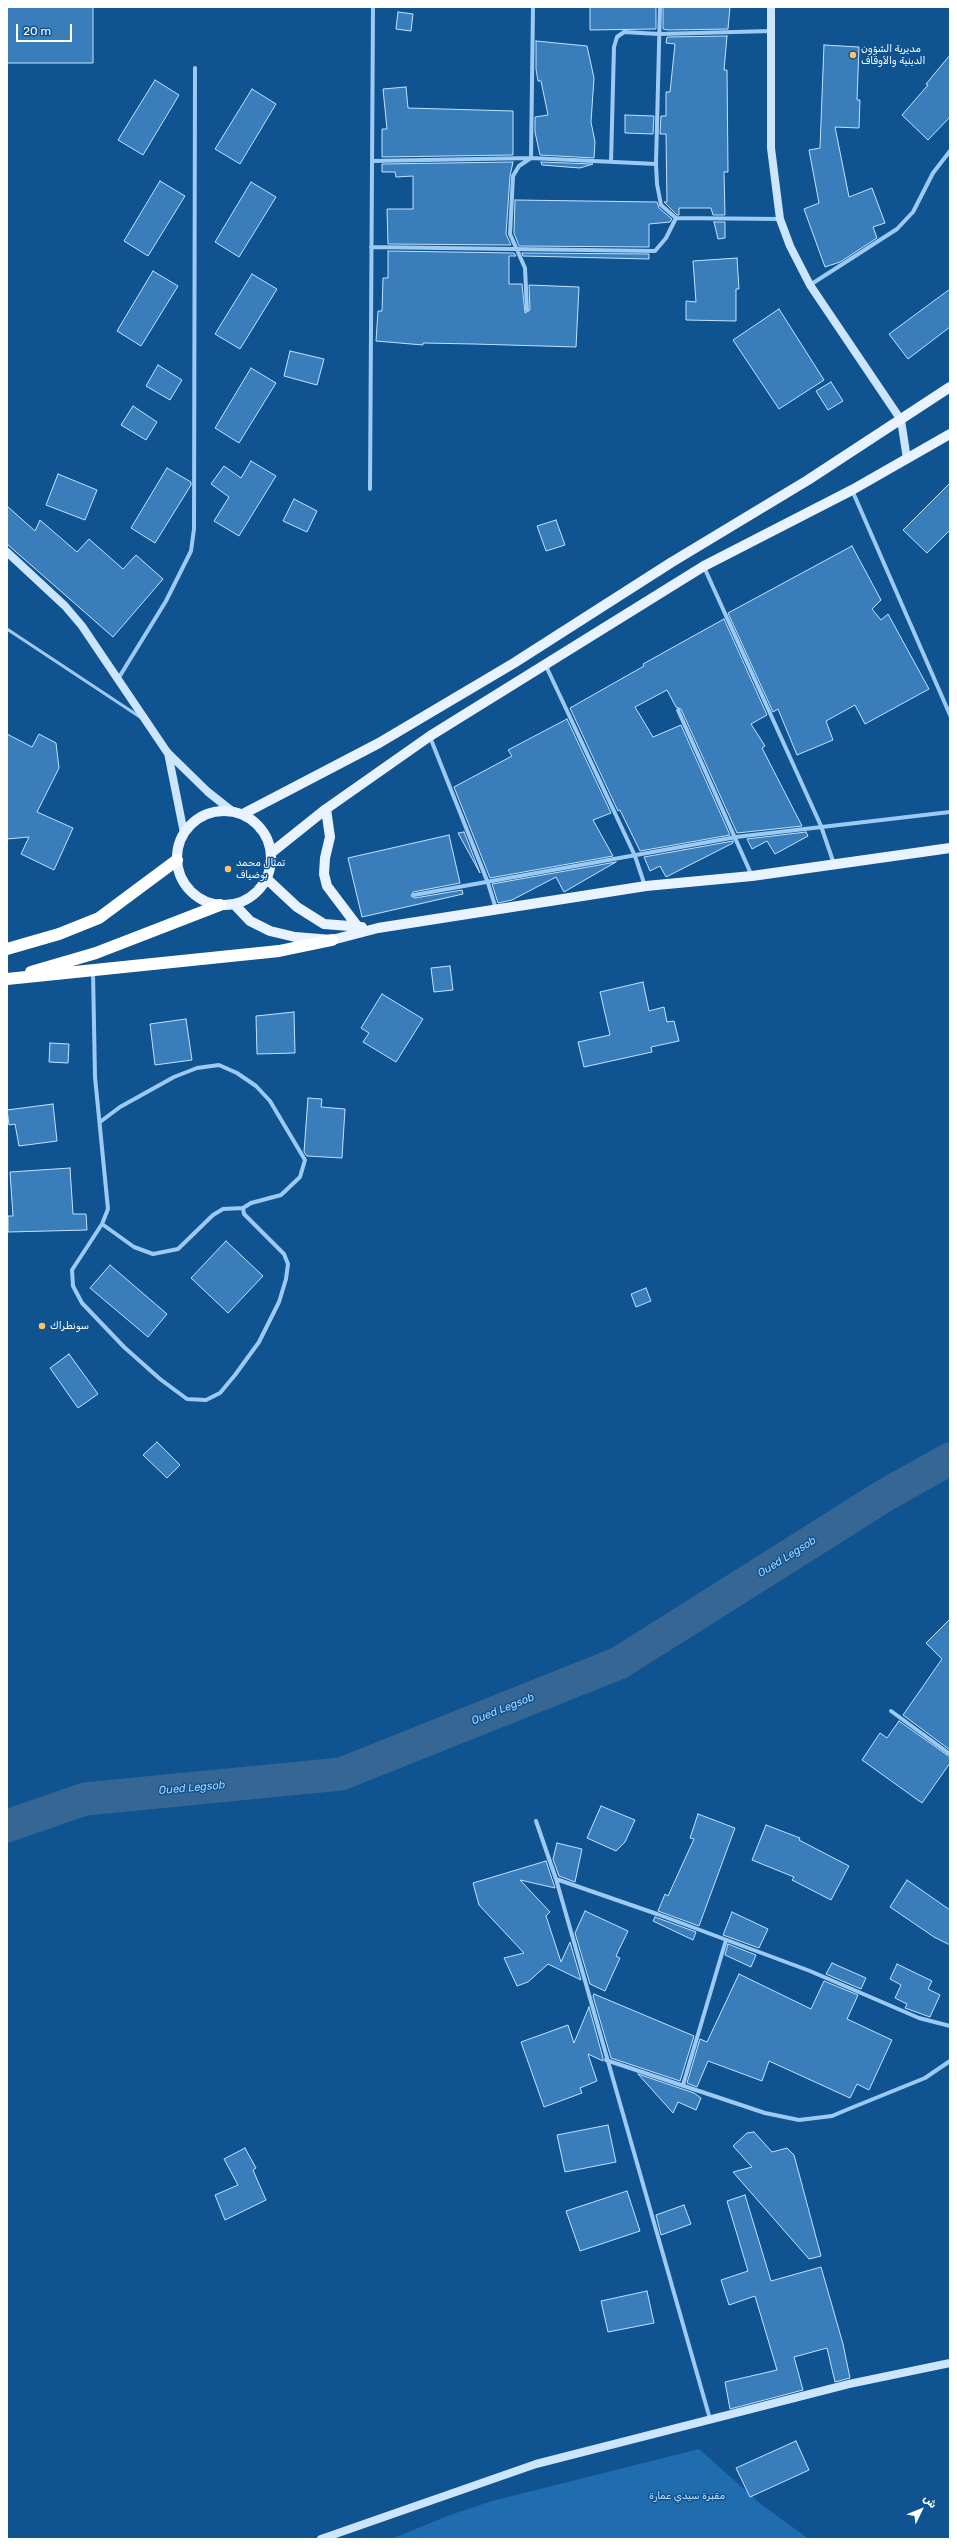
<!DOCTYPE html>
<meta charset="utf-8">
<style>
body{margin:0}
#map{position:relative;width:957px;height:2546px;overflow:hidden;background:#105391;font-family:Rubik,"Noto Sans Arabic",sans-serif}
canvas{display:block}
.frame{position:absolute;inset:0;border:8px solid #fff;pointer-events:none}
.north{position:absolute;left:901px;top:2490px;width:40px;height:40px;-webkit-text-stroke:3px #105391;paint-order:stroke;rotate:47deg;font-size:11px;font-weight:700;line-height:16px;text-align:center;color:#fff}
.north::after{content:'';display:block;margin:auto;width:14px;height:18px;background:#fff;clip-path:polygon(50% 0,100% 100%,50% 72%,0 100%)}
.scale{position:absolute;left:16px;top:24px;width:56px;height:18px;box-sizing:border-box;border:2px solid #fff;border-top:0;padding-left:5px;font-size:12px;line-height:14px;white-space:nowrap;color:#fff;-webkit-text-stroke:3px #105391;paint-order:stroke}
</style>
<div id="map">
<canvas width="957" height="2546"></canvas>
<div class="frame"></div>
<div class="north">ش</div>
<div class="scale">20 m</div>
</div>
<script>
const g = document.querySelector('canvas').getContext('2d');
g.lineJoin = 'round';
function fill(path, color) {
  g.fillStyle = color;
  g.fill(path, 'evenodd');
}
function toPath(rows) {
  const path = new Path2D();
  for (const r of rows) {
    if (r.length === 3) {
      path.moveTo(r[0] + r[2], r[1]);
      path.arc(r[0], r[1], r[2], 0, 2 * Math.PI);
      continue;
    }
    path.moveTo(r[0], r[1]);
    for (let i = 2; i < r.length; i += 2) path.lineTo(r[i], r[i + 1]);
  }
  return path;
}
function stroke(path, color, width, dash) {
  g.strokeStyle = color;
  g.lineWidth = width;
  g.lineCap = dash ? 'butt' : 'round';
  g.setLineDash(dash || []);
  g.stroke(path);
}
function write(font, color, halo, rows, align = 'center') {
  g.font = font + ' Rubik,"Noto Sans Arabic",sans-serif';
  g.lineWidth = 3;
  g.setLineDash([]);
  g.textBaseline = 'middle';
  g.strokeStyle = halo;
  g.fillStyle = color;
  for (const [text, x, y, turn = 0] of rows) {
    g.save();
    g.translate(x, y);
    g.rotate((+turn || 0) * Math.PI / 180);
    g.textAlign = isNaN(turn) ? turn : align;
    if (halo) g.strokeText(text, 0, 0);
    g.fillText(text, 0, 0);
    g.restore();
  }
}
const green = toPath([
 [699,2449,762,2505,809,2539,391,2539,450,2515,492,2501]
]);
const river = toPath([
 [7,1826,85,1799,341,1774,619,1663,887,1494,950,1459]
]);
const building = toPath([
 [7,7,93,7,93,63,7,63,7,7],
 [590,7,656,7,656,29,590,30,590,7],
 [663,7,730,7,728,29,668,30,663,29,663,7],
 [398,12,413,14,411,31,396,29,398,12],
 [727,36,724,70,727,70,728,172,724,172,725,215,713,215,711,208,679,208,679,215,677,215,664,202,667,202,666,134,660,134,661,116,666,116,666,92,670,92,675,44,666,43,667,37,727,36],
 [536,41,587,46,594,78,591,122,595,142,594,158,540,155,535,132,535,117,548,115,541,81,538,81,536,69,536,41],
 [824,45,859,47,857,100,860,100,859,128,835,127,849,197,872,188,885,223,873,227,877,238,840,262,825,267,804,209,819,203,809,150,820,148,824,45],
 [950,55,950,117,928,140,902,115,928,85,926,84,950,55],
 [155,80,179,95,143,155,118,140,155,80],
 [406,87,408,108,513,111,513,155,382,157,382,129,387,129,383,89,406,87],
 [252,89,276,104,240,164,215,149,252,89],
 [625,115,654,116,653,134,625,133,625,115],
 [513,162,510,176,506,234,511,245,388,244,387,209,413,209,413,176,396,177,395,172,382,172,382,164,513,162],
 [541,162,593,164,580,168,542,165,541,162],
 [160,181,185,196,148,256,124,241,160,181],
 [251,182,276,197,239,257,215,242,251,182],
 [515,200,657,202,659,208,672,219,670,222,649,224,649,247,519,246,514,233,515,200],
 [714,222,725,222,725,238,718,239,714,222],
 [388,251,514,253,516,256,509,256,509,284,522,284,525,313,530,310,529,285,579,287,576,347,474,344,423,343,423,345,376,341,378,311,382,311,383,278,388,278,388,251],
 [522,253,649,254,649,259,523,256,522,253],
 [737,258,739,289,736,289,736,321,686,320,686,301,696,302,693,261,737,258],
 [153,271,178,286,141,346,117,331,153,271],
 [252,274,277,289,240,349,215,334,252,274],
 [950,289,950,327,908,359,889,334,950,289],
 [779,309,824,380,779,409,733,340,779,309],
 [290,351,324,359,317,385,284,376,290,351],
 [158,365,182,380,170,400,146,386,158,365],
 [251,368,276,383,239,443,215,428,251,368],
 [831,382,843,401,828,410,816,391,831,382],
 [133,406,157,422,146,440,121,425,133,406],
 [251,461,276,476,239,536,214,521,229,497,211,484,224,466,241,478,251,461],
 [167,468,191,482,191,485,155,543,131,528,167,468],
 [58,474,97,490,85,520,46,505,58,474],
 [950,483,950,530,927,553,903,530,950,483],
 [294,499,317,511,307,532,283,521,294,499],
 [7,506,35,531,40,520,77,552,89,539,123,569,136,555,163,579,113,637,7,544,7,506],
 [556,520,565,545,546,551,537,526,556,520],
 [852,546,881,600,872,609,881,620,888,614,929,689,865,724,855,705,826,721,833,740,797,755,778,709,773,712,728,613,852,546],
 [724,619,767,715,751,724,765,746,762,748,802,826,737,833,681,709,676,707,667,690,635,707,653,737,681,725,730,835,640,851,620,810,618,811,570,708,644,666,643,664,724,619],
 [567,719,611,813,593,820,613,856,490,878,454,787,512,756,508,750,567,719],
 [7,734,32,747,39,734,56,743,59,768,37,812,73,828,54,870,21,854,29,837,7,839,7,734],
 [464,832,480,873,458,833,464,832],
 [806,832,808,836,775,854,767,841,752,849,747,839,806,832],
 [449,835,460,883,413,892,411,896,415,898,462,890,463,894,362,917,348,858,449,835],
 [733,841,733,843,666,877,660,866,650,871,644,857,733,841],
 [616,862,564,892,556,877,512,900,498,903,492,884,616,862],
 [450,966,453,990,434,992,431,968,450,966],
 [643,982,649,1011,664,1007,667,1022,674,1021,679,1041,651,1047,652,1052,584,1067,578,1042,610,1035,600,992,643,982],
 [382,994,423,1019,396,1062,363,1042,369,1033,361,1028,382,994],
 [294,1012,295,1053,257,1054,256,1016,294,1012],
 [186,1019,192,1060,155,1065,150,1024,186,1019],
 [50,1043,69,1044,68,1063,49,1062,50,1043],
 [308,1098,322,1099,321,1107,345,1109,342,1158,307,1156,304,1152,308,1098],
 [53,1104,57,1141,19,1146,15,1124,9,1125,7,1110,53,1104],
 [70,1168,73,1214,86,1214,87,1230,8,1232,8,1216,13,1216,10,1172,70,1168],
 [226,1241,263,1276,228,1313,191,1278,226,1241],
 [110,1265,167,1314,148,1337,90,1288,110,1265],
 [646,1288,651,1301,636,1307,631,1294,646,1288],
 [69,1354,98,1394,78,1408,50,1368,69,1354],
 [157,1442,180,1465,167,1478,143,1455,157,1442],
 [950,1619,950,1750,903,1715,942,1659,926,1643,950,1619],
 [899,1721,950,1757,950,1763,922,1803,862,1760,880,1733,887,1738,899,1721],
 [601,1806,635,1820,625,1842,616,1851,587,1838,601,1806],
 [698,1814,735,1828,699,1926,658,1911,665,1894,668,1896,694,1839,690,1838,698,1814],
 [766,1825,800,1838,799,1840,849,1866,831,1900,792,1880,794,1877,752,1860,766,1825],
 [557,1843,582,1849,575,1882,559,1876,553,1859,557,1843],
 [546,1861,555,1888,520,1880,550,1912,546,1916,561,1962,570,1942,581,1980,548,1964,528,1982,517,1986,504,1958,524,1953,479,1905,473,1883,546,1861],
 [907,1880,950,1910,950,1945,934,1937,890,1907,907,1880],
 [585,1911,628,1931,616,1956,620,1958,605,1991,590,1984,575,1933,585,1911],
 [732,1912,768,1929,759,1948,723,1935,732,1912],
 [655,1917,696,1932,693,1940,653,1921,655,1917],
 [728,1944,756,1955,751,1967,725,1955,728,1944],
 [832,1963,866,1978,861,1989,826,1974,832,1963],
 [897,1964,932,1981,928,1989,940,1995,930,2017,905,2008,907,2004,895,1998,901,1985,890,1979,897,1964],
 [739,1974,811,2009,824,1981,858,1995,847,2019,892,2040,869,2090,857,2084,850,2098,769,2061,762,2081,708,2061,697,2087,687,2083,700,2039,707,2042,739,1974],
 [594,1994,694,2036,680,2081,611,2058,593,1996,594,1994],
 [589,2007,603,2058,603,2061,588,2054,597,2081,580,2088,582,2093,544,2107,521,2042,568,2025,574,2043,589,2007],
 [638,2074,694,2093,701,2098,696,2110,678,2102,673,2113,638,2074],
 [608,2125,616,2162,565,2172,557,2135,608,2125],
 [754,2132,772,2152,787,2148,794,2155,821,2256,809,2259,733,2172,752,2167,733,2146,747,2133,754,2132],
 [245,2148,256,2168,253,2170,266,2200,225,2220,215,2195,238,2185,224,2159,245,2148],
 [627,2191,640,2231,580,2251,566,2211,627,2191],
 [745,2195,771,2281,821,2267,843,2344,850,2378,835,2382,827,2348,794,2357,803,2390,730,2409,725,2382,777,2370,755,2296,729,2305,721,2280,748,2271,727,2201,745,2195],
 [684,2205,691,2224,661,2235,656,2215,684,2205],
 [647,2291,654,2323,608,2332,601,2301,647,2291],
 [796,2441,809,2470,750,2497,736,2468,796,2441]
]);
const lane = toPath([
 [7,629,140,717]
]);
const street = toPath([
 [660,7,656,164,657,184,661,205,676,218,780,219],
 [372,161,531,158,656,164],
 [611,162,614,47,617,37,624,32,659,34,771,31],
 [371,247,655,251,666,238,676,218],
 [810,285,897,229,913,212,933,173,950,151],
 [527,310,525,268,510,234,513,176,519,166,531,158,533,7],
 [370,489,373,7],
 [852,490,950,715],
 [704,567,821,826,834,864],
 [546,666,635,856,645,886],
 [118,679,166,601,191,551,194,529,195,68],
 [678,710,752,876],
 [430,737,488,883,496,909],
 [414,895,736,837,950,812],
 [93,972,95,1077,108,1209,102,1224,72,1270,73,1286,82,1303,124,1347,160,1379,187,1399,206,1400,220,1393,235,1375,259,1342,279,1302,286,1279,288,1264,284,1254,244,1214,243,1208,251,1203,281,1195,300,1177,305,1160,270,1101,256,1086,237,1073,219,1065,197,1068,174,1077,120,1107,100,1122],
 [102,1224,134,1247,153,1254,178,1249,213,1215,223,1209,243,1208],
 [891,1711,950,1754],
 [536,1821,556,1879,710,2419],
 [556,1879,657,1914,810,1971,919,2018,950,2026],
 [606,2060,765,2113,799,2120,832,2116,851,2108,925,2078,950,2061],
 [683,2085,726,1940]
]);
const secondary = toPath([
 [771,7,771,148,780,219,790,246,810,285,901,420,907,459],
 [7,552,65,606,82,626,167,752,208,792,232,811],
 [168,753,184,833],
 [321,2539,536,2464,849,2384,950,2363]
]);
const primary = toPath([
 [326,809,330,837,325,858,324,874,327,886,358,927],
 [224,858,47],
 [243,814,379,743,514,663,672,562,808,480,950,387],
 [271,853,326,809,430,736,704,566,852,490,950,434],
 [267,879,297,907,324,924,362,927],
 [234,904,250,921,270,931,295,937,332,940,378,928,646,886,752,876,950,848]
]);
const highway = toPath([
 [7,949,59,934,99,918,177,860],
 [31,972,96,953,220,905],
 [7,979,279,951,332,940]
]);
const markers = [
 [853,55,4,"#ffc35e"],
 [228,869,4,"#ffc35e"],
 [42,1326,4,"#ffc35e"]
];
const poiNames = [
 ["مديرية الشؤون",861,49],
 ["الدينية والأوقاف",861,61],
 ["تمثال محمد",236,863],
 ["بوضياف",236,875],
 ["سونطراك",50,1326]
];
const parkNames = [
 ["مقبرة سيدي عمارة",687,2496]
];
const waterNames = [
 ["Oued Legsob",787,1557,-32],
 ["Oued Legsob",503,1709,-22],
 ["Oued Legsob",192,1788,-5]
];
fill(green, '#1f6caf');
stroke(river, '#366794', 33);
fill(building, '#397eba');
stroke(building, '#c3e2fd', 1);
stroke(lane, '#9ccaf3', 3);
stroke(street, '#9ccaf3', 4);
stroke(secondary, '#cbe5fd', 8);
stroke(primary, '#e8f3ff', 10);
stroke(highway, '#fff', 12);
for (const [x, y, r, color] of markers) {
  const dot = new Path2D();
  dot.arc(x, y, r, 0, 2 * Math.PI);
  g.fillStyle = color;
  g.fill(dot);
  stroke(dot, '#105391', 1.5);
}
write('10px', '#fff', '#105391', poiNames, 'left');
write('10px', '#c3e2fd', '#105391', parkNames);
write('italic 11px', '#a8d4fa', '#105391', waterNames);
</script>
